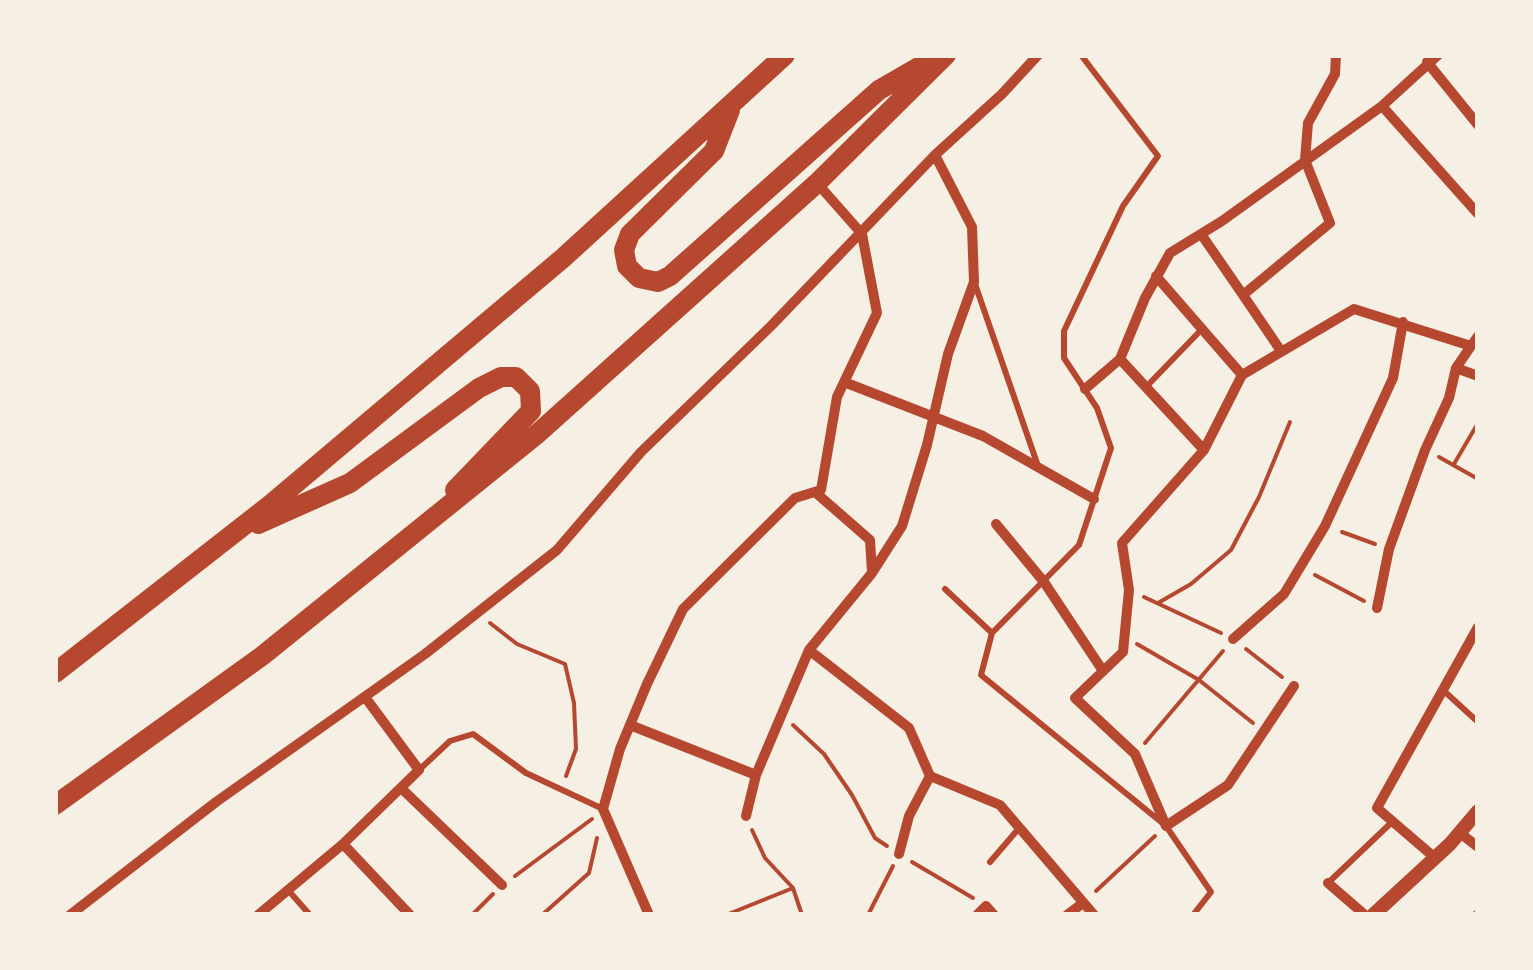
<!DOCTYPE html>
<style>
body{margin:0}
#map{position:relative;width:1533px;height:970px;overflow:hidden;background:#f6efe4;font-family:Cabin,sans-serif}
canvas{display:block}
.frame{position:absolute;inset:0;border:58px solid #f6efe4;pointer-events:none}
</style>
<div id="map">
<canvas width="1533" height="970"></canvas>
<div class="frame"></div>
</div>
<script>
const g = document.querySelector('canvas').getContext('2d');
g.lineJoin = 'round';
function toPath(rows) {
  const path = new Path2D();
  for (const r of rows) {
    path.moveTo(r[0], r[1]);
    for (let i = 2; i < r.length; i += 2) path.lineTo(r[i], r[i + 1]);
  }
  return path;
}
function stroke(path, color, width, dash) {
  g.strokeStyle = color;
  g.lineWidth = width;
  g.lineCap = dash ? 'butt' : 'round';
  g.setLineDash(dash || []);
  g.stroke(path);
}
const path = toPath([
 [1439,457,1478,479],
 [1454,464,1478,423],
 [1342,532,1375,544],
 [1315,575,1364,601],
 [1144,597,1221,633],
 [1158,603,1191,584,1231,550,1259,497,1290,422],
 [490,623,517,644,565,664,574,703,576,749,566,776],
 [1137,644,1199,680,1253,723],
 [1246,649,1282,677],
 [793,725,824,754,852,795,875,838,887,846],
 [1145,743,1223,651],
 [752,830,765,858,793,888,802,915],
 [912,862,973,898],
 [515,876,592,819],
 [1096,891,1155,836],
 [472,915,493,894],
 [542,915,589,873,597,838],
 [726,915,793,888],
 [868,915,893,866],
 [1473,915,1478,910]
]);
const service = toPath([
 [1081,55,1158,156,1123,206,1064,331,1064,358,1097,408,1111,448,1079,545,992,633,981,675,1166,826,1211,892,1193,915],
 [975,284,1038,466],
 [1147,386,1203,328],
 [945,589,992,633],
 [1444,691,1478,722],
 [419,770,450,741,473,734,526,773,603,809],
 [990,862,1020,827],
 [1329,882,1392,822],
 [288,890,310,915]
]);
const minor = toPath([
 [1427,62,1478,125],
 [1382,106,1478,214],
 [1201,234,1243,295],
 [1156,276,1242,375,1204,450,1122,543,1129,590,1123,652,1075,698,1135,754,1166,826,1228,785,1294,686],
 [1281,351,1243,295,1330,223,1305,160,1308,123,1335,74,1336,55],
 [1120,359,1204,450],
 [1456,368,1478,376],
 [1242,375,1354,309,1471,346,1478,336],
 [844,382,983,436,1094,499],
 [1085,389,1120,359,1145,298,1170,253,1222,221,1382,106,1438,55],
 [815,492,870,540,872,572],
 [996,524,1044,582,1103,671],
 [1377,608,1389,549,1425,450,1449,398,1456,368,1471,346],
 [1233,639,1284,594,1325,526,1393,378,1403,322],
 [809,650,909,728,930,776,909,816,899,854],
 [630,725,756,775],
 [930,776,1000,805,1094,915],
 [401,788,502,885],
 [746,816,756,775,809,650,872,573,902,526,927,445,948,354,974,282,972,227,935,155],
 [1460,833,1478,847],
 [343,844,410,915],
 [1434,857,1377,808,1478,627],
 [1328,883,1365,915],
 [70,915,216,802,425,654,557,550,641,452,771,326,935,155,1002,94,1038,55],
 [258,915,343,844,419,770,365,697],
 [649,915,603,809,620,749,647,684,683,609,795,498,821,490,837,397,877,313,862,234,817,183],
 [977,915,986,906,994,915],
 [1067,915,1083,903]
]);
const tertiary = toPath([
 [1373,915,1450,844,1478,811]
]);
const trunk = toPath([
 [730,110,714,151,630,234,624,250,627,266,639,278,658,282,670,276,879,90,931,60],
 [258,524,350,483,479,388,501,377,516,377,530,391,531,411,455,490],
 [55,673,270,505,563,258,785,55],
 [55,805,262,656,536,435,817,183,946,55]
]);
stroke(path, '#b5482f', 4);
stroke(service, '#b5482f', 6);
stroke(minor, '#b5482f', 10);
stroke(tertiary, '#b5482f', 14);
stroke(trunk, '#b5482f', 20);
</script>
